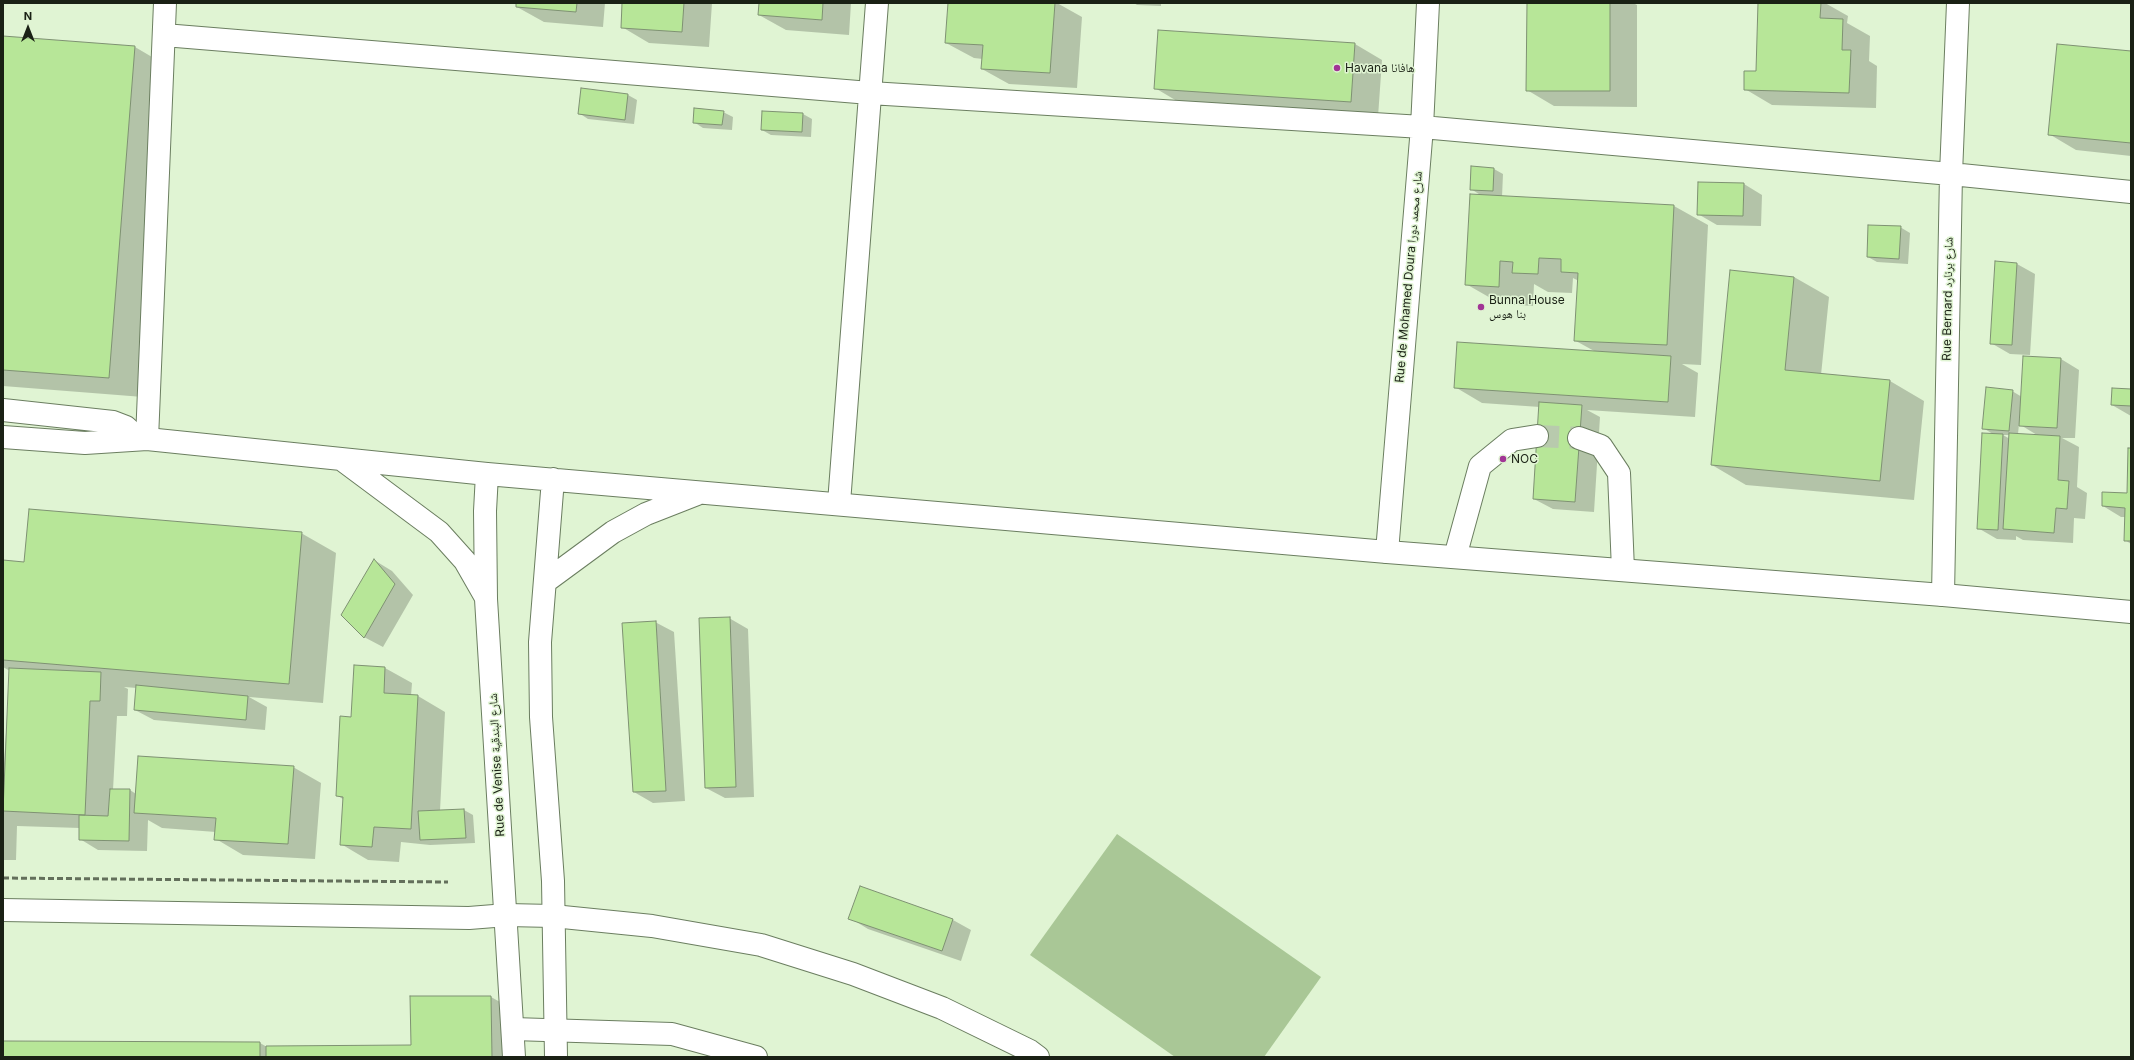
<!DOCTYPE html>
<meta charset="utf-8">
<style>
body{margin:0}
#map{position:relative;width:2134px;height:1060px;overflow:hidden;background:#e0f4d3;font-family:Inter,sans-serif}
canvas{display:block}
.frame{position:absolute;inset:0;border:4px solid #1a2115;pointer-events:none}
.north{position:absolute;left:8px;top:8px;width:40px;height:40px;-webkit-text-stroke:3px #e0f4d3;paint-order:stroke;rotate:0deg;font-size:11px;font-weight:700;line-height:16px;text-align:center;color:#1a2115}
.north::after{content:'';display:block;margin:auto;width:14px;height:18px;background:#1a2115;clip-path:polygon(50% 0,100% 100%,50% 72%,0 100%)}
</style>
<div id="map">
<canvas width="2134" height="1060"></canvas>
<div class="frame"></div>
<div class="north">N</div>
</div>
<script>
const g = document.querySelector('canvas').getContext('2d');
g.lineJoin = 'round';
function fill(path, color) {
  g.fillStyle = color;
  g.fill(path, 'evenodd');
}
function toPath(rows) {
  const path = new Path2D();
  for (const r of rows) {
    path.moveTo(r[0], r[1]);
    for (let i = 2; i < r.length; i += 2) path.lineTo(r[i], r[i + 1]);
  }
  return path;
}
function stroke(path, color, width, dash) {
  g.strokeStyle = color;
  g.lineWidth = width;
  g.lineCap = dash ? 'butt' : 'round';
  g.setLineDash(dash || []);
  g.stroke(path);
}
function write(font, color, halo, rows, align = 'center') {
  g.font = font + ' Inter,"Noto Naskh Arabic",sans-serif';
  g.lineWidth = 3;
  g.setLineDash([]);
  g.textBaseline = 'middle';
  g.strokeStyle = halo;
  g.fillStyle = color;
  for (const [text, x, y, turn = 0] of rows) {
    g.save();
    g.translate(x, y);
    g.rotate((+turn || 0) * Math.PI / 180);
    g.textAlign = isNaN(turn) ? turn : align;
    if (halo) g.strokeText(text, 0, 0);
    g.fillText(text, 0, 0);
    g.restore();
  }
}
const green = toPath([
 [1117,834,1321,977,1264,1057,1175,1057,1030,955]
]);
const shadow = toPath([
 [517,3,605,3,603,27,544,22,517,7],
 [623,3,712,3,709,47,649,43,622,27],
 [760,3,851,3,849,35,786,30,759,15],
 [949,3,1057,3,1082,17,1077,88,1009,84,982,69,983,59,974,58,946,43],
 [1134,3,1161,3,1161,6,1137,5],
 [1528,3,1633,3,1637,5,1637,107,1554,106,1527,90],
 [1759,3,1825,3,1848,16,1847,23,1870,36,1869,61,1877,66,1876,108,1772,105,1745,89,1757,72],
 [3,37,135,47,169,67,143,397,3,386],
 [1355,44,1382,60,1378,117,1182,104,1155,88],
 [2131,52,2131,156,2076,150,2049,134],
 [582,89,628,95,637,100,634,124,588,119,579,113],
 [723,112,733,117,732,130,703,128,694,122],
 [803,114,812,119,811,137,771,135,762,130],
 [1494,169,1503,174,1502,197,1674,206,1708,225,1701,365,1682,364,1698,373,1695,417,1587,410,1600,417,1594,512,1553,509,1534,499,1540,407,1482,403,1455,387,1596,352,1576,341,1579,281,1573,278,1572,293,1548,292,1534,284,1533,306,1501,304,1466,284,1482,196,1471,189],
 [1744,184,1762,195,1761,226,1717,225,1698,214],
 [1900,227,1910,233,1908,264,1877,262,1868,257],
 [2017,264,2035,274,2030,355,2010,354,1991,343],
 [1731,272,1794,277,1829,297,1821,375,1890,381,1924,401,1914,500,1746,485,1712,465],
 [2061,359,2079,370,2075,438,2062,438,2079,447,2077,487,2087,493,2085,519,2074,518,2073,543,2023,540,2016,536,2016,540,1997,539,1978,528,1993,434,1983,428,2012,391,2022,397],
 [2019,424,2037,435,2018,434],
 [2003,435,2010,435,2010,439],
 [2131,390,2131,416,2112,405],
 [2131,449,2131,544,2125,540,2126,517,2121,517,2103,506,2128,494],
 [301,533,336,553,323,703,249,697,267,707,265,730,154,720,135,710,137,688,124,687,128,689,127,716,117,716,113,790,130,790,136,794,293,767,321,783,315,859,243,855,216,839,216,832,162,828,148,820,147,851,98,850,80,839,80,828,17,826,16,860,3,860,3,779,10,671,3,667,3,561,25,563],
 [374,560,392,571,413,595,383,647,364,637],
 [729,618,748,629,754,797,725,798,706,788],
 [655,622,674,632,685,801,653,803,634,792],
 [385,668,412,683,411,696,418,696,445,712,440,811,464,810,473,815,475,843,430,845,401,842,399,862,368,860,341,844,344,800,337,795,352,718],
 [860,887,953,920,971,930,961,961,868,929,850,918],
 [491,997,518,1012,519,1057,3,1057,3,1042,260,1043,267,1047,412,1046]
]);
const building = toPath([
 [516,3,577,3,576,12,516,7,516,3],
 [622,3,684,3,682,32,621,28,622,3],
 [759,3,823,3,822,20,758,15,759,3],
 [948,3,1055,3,1050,73,981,69,983,45,945,43,948,3],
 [1527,3,1610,3,1610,91,1526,91,1527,3],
 [1758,3,1821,3,1820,18,1843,19,1842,50,1851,50,1849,93,1744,90,1744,71,1756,71,1758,3],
 [1158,30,1355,43,1351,102,1154,89,1158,30],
 [3,36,135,46,109,378,3,370,3,36],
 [2057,44,2131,51,2131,143,2048,135,2057,44],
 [581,88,628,94,625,120,578,114,581,88],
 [694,108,724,111,722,125,693,123,694,108],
 [762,111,803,113,802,132,761,130,762,111],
 [1471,166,1494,168,1493,191,1470,190,1471,166],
 [1698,182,1744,183,1743,216,1697,215,1698,182],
 [1470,194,1674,205,1667,345,1574,341,1578,273,1561,272,1561,259,1539,258,1538,274,1512,273,1513,262,1500,261,1499,287,1465,285,1470,194],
 [1868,225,1901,226,1899,259,1867,257,1868,225],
 [1995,261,2017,263,2012,345,1990,344,1995,261],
 [1730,270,1794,277,1785,370,1890,380,1880,481,1711,465,1730,270],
 [1457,342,1671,356,1668,402,1454,388,1457,342],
 [2023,356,2061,358,2057,428,2019,426,2023,356],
 [1986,387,2013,390,2009,431,1982,429,1986,387],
 [2112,388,2131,389,2131,406,2111,405,2112,388],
 [1539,402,1582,405,1575,502,1533,499,1539,402],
 [1982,433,2003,434,1998,530,1977,529,1982,433],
 [2009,433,2060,436,2058,480,2069,481,2067,509,2056,508,2054,533,2003,529,2009,433],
 [2128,448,2131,448,2131,541,2124,541,2125,508,2102,506,2102,492,2127,493,2128,448],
 [29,509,302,532,289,684,3,660,3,560,24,562,29,509],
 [374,559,395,584,364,638,341,615,374,559],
 [730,617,736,787,705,788,699,618,730,617],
 [656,621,666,791,633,792,622,623,656,621],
 [354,665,385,667,384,693,418,695,411,829,374,827,372,847,340,845,343,797,336,796,340,716,351,717,354,665],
 [9,668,101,672,100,701,90,701,85,815,3,811,9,668],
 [136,685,248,696,246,720,134,710,136,685],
 [138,756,294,766,288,844,214,840,216,818,134,813,138,756],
 [110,789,130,789,129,841,79,840,79,815,108,816,110,789],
 [464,809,466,838,420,840,418,811,464,809],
 [860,886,953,919,942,951,848,919,860,886],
 [410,996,491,996,492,1057,266,1057,266,1046,411,1045,410,996],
 [3,1041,260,1042,260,1057,3,1057,3,1041]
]);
const minorTunnel = toPath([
 [1537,436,1579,438]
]);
const minor = toPath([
 [164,35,870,93,1422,127,1951,174,2131,192],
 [1579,438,1601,446,1619,473,1623,570],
 [147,439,165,3],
 [839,503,877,3],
 [1387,552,1422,127,1428,3],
 [1455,557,1480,466,1512,440,1537,436],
 [1943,595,1951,174,1958,3],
 [3,910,469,918,507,915,553,916,652,926,761,945,853,974,942,1008,1030,1051,1038,1057],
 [513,1029,672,1034,756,1057]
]);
const major = toPath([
 [3,410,113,422,126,427,138,438],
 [3,437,85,443,147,439,487,474,1387,552,1943,595,2131,612],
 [341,459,439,532,465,561,485,596],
 [487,474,485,511,486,599,514,1057],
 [553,479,540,642,541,717,553,881,556,1057],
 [545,582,613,532,646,514,697,494]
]);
const rail = toPath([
 [3,878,448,882]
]);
const markers = [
 [1337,68,4,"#a13595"],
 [1481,307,4,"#a13595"],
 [1503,459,4,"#a13595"]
];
const poiNames = [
 ["Havana هافانا",1345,68],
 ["Bunna House",1489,300],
 ["بنا هوس",1489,314],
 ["NOC",1511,459]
];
const streetNames = [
 ["Rue de Mohamed Doura شارع محمد دورا",1409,277,-85],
 ["Rue Bernard شارع برنارد",1948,299,-89],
 ["Rue de Venise شارع البندقية",497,765,-93]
];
fill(green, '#a9c796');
fill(shadow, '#0003');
fill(building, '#b7e698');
stroke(building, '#7e9172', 1);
stroke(minorTunnel, '#b8caad', 22, [22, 11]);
stroke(minor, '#6b7e60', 24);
stroke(major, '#6b7e60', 24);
stroke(minor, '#fff', 22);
stroke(major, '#fff', 22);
stroke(rail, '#636f5b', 3, [6, 3]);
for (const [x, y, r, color] of markers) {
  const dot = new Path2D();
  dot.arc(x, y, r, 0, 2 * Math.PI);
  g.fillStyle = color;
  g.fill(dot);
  stroke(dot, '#e0f4d3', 1.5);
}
write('12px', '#1a2115', '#e0f4d3', poiNames, 'left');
write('12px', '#1a2115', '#e0f4d3', streetNames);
</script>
